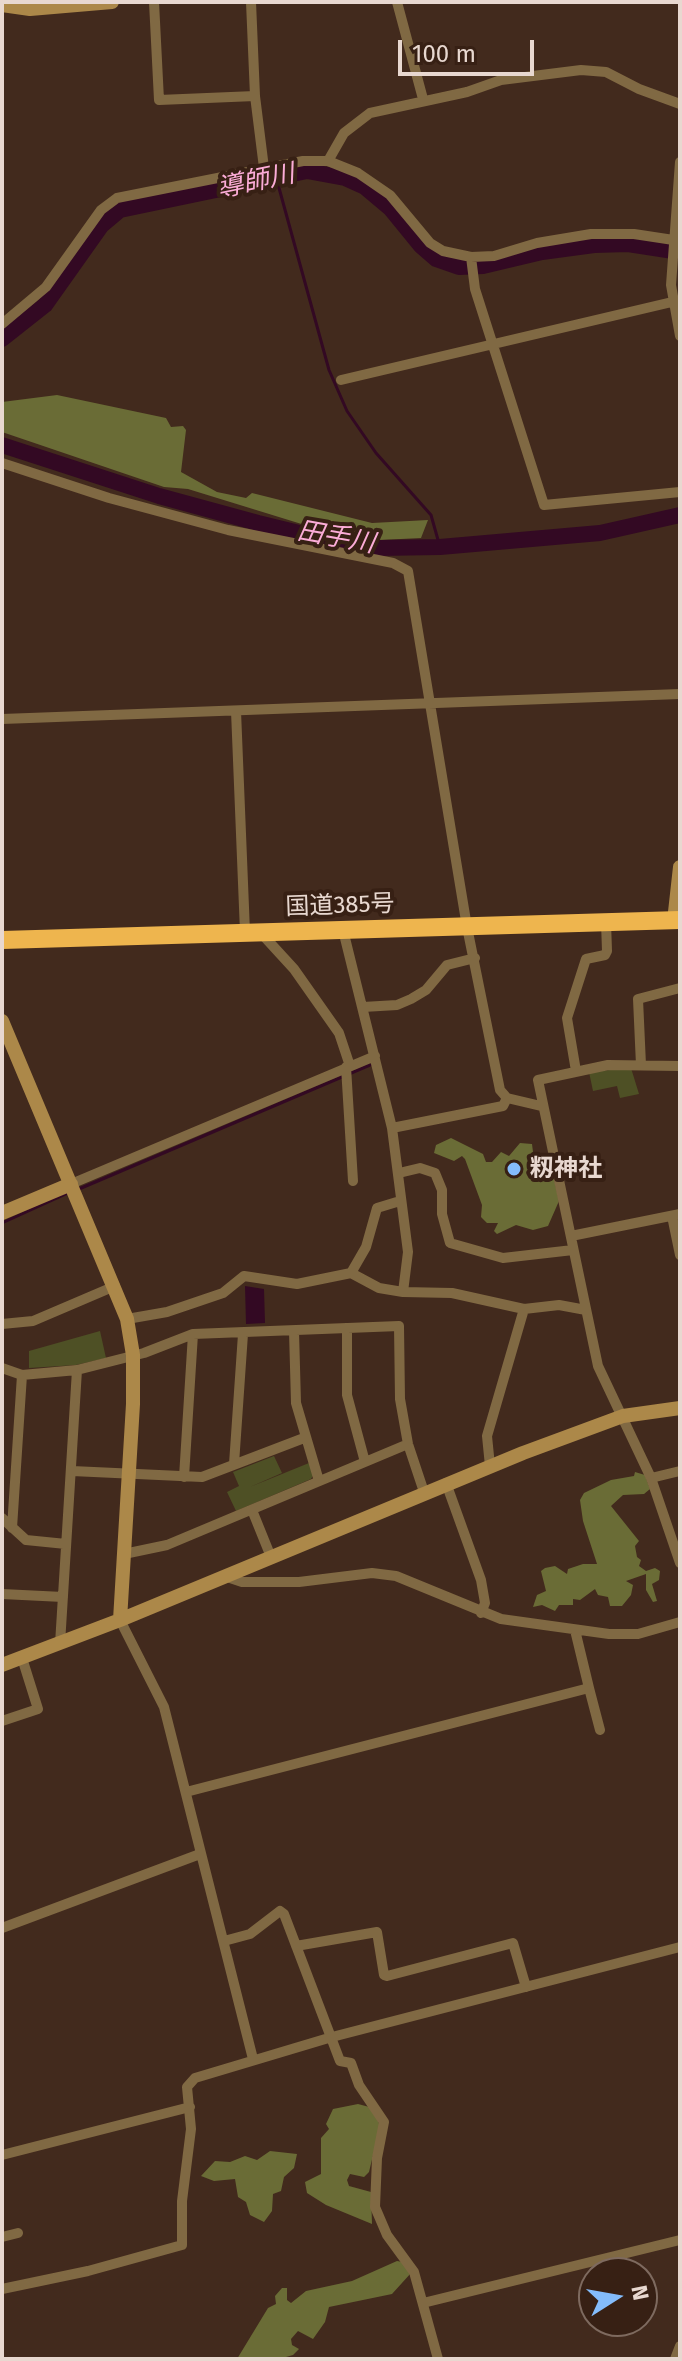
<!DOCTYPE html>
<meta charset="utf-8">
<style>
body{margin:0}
#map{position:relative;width:682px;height:2361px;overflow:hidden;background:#422a1d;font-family:"Fira Sans",sans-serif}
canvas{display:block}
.frame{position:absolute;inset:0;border:4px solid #e8d8d0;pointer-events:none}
.north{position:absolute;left:578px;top:2257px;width:80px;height:80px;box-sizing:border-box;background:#372014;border:2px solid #7e6a5f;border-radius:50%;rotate:79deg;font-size:22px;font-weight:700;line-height:32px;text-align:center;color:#e8d8d0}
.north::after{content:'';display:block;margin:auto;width:28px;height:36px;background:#84bcfb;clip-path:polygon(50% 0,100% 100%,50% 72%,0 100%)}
.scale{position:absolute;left:398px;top:40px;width:136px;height:36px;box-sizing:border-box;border:4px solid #e8d8d0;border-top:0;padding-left:10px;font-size:24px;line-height:28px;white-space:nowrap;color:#e8d8d0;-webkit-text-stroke:6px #372014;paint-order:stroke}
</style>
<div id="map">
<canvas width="682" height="2361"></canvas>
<div class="frame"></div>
<div class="north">N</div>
<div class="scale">100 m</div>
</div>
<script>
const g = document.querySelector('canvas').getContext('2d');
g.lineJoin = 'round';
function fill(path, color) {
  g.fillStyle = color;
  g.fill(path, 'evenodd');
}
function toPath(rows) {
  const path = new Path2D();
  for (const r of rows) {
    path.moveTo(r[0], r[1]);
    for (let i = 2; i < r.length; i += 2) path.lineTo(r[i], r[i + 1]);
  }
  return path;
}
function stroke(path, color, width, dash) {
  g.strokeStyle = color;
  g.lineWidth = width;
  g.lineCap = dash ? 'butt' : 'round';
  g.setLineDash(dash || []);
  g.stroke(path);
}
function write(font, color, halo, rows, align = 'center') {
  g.font = font + ' "Fira Sans","Noto Sans JP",sans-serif';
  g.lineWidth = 8;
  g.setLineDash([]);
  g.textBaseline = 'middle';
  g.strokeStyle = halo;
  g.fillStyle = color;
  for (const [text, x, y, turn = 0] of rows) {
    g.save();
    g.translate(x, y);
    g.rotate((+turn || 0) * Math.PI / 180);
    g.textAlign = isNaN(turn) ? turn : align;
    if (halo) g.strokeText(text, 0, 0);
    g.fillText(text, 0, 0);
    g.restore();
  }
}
const green = toPath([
 [631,1068,639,1094,620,1098,617,1086,593,1091,589,1072],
 [100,1331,106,1358,76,1365,29,1368,29,1351],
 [274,1456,282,1473,250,1487,309,1463,314,1474,311,1479,236,1511,227,1492,239,1486,233,1472]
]);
const forest = toPath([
 [57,395,166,418,171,427,183,426,186,430,181,472,217,492,246,498,252,493,372,523,428,520,421,538,381,540,321,530,188,489,164,487,2,432,2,402],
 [451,1138,483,1154,486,1162,492,1162,501,1152,509,1156,520,1143,532,1144,533,1152,549,1156,559,1201,548,1226,533,1230,516,1225,497,1234,494,1231,498,1223,487,1223,481,1217,482,1205,465,1159,462,1156,454,1161,434,1153,436,1145],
 [635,1472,645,1475,650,1489,644,1494,623,1495,611,1506,639,1541,635,1546,637,1557,641,1560,639,1566,646,1571,655,1568,660,1571,659,1580,652,1584,657,1601,653,1602,646,1590,646,1574,626,1581,633,1585,631,1595,622,1606,610,1606,608,1597,598,1595,595,1589,580,1600,573,1599,573,1605,559,1605,555,1611,542,1605,533,1607,537,1595,546,1591,541,1571,545,1568,555,1566,567,1574,568,1569,583,1564,597,1564,583,1521,580,1500,584,1493,611,1480,634,1476],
 [358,2104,373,2108,380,2126,369,2172,364,2177,350,2174,347,2180,349,2186,371,2192,372,2224,326,2205,307,2193,305,2182,321,2174,321,2138,329,2129,326,2124,333,2109],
 [270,2151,297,2154,294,2168,284,2177,281,2191,273,2194,272,2211,264,2222,250,2215,246,2202,238,2197,235,2179,214,2181,201,2176,215,2161,230,2162,245,2156,257,2160],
 [397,2261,403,2262,411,2273,392,2294,329,2307,325,2322,313,2339,298,2331,291,2339,292,2345,299,2349,293,2355,279,2359,237,2359,268,2308,276,2304,275,2296,282,2288,287,2288,287,2300,291,2303,306,2291,352,2281]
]);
const water = toPath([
 [245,1286,264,1289,265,1323,246,1324]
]);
const stream = toPath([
 [276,177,329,370,347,411,376,453,431,515,440,547],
 [79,1189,370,1065],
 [2,1223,68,1193]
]);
const river = toPath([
 [2,339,45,305,101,226,120,210,307,171,345,178,365,187,390,208,421,246,436,259,459,267,483,266,542,252,594,245,628,244,680,252],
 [2,445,159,496,258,523,332,541,377,548,440,547,600,533,680,515]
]);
const street = toPath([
 [154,2,159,100,255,96],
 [251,2,255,96,264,168],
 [397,2,423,99],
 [328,161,344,133,370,113,467,92,501,80,581,70,606,72,639,89,680,104],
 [680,162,671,285,680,336],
 [471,257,475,289,544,505,680,492],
 [2,324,46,287,101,210,117,198,303,161,328,161,358,173,390,195,430,243,443,251,471,257,494,256,537,243,591,234,634,234,680,241],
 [341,380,672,302],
 [2,463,109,498,228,530,393,563,408,571,467,927,500,1090,507,1098,541,1106],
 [236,711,245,932],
 [2,719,680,694],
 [343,930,392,1128,408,1252,403,1292,452,1293,524,1309,559,1305,586,1310],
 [261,933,294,969,339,1033,350,1066],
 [363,1007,397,1005,411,999,426,990,447,965,475,958],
 [641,1065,638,999,680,988],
 [680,1066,608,1065,538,1080,598,1366,651,1478,680,1563],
 [346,1067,353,1181],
 [576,1071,567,1018,586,959,605,955,607,951,606,922],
 [392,1128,503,1106,507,1098],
 [399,1173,420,1168,435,1173,442,1190,442,1214,450,1243,503,1258,573,1250],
 [71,1184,375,1056],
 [672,1216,680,1255],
 [571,1236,680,1214],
 [351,1273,379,1288,403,1292],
 [127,1319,167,1312,223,1293,244,1276,297,1284,351,1273,366,1247,377,1208,400,1201],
 [2,1324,33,1321,115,1286],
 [347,1328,347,1395,365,1462],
 [294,1331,296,1403,319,1481],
 [2,1368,22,1375,77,1370,144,1353,193,1334,399,1326,400,1399,408,1444,424,1492],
 [234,1464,243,1334],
 [490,1466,487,1436,524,1309],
 [72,1471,202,1477,304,1438],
 [184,1477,193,1334],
 [651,1478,680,1471],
 [446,1483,481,1580,485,1603,481,1613],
 [252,1510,271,1557],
 [2,1518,26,1540,66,1544],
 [12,1528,22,1375],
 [124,1554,167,1545,408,1444],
 [224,1576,242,1582,299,1582,372,1573,396,1576,501,1619,609,1634,638,1634,680,1622],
 [2,1594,63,1597],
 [120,1620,164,1707,253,2059],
 [60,1644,77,1370],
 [589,1688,600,1730],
 [2,1721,38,1709,22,1658],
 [186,1792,589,1688,575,1630],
 [2,1928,200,1854],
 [224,1941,250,1934,280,1911,284,1914,340,2061,351,2063,359,2085,384,2122,377,2158,375,2207,387,2235,414,2272,438,2359],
 [296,1946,377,1932,384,1975,387,1976,513,1943,526,1987],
 [2,2155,190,2107],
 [2,2237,18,2233],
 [2,2289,88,2271,182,2245,182,2201,191,2129,187,2087,195,2078,332,2037,680,1947],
 [423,2303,680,2240],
 [675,2359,680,2346]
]);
const secondary = toPath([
 [2,5,30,9,112,2],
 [674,921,680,867],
 [2,1021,127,1319,133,1355,133,1404,120,1620],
 [2,1213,71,1184],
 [2,1665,120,1620,523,1453,623,1416,680,1408]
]);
const highway = toPath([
 [2,940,680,920]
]);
const markers = [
 [514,1169,8,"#84bcfb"]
];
const streetNames = [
 ["国道385号",340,906,-2]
];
const poiNames = [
 ["籾神社",530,1169]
];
const waterNames = [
 ["導師川",256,182,-12],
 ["田手川",336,538,10]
];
fill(green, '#4e5025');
fill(forest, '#6a6c36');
fill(water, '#330923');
stroke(stream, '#330923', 3);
stroke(river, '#330923', 16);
stroke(street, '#806943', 10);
stroke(secondary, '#ac8849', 14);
stroke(highway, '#eeb54e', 18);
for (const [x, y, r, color] of markers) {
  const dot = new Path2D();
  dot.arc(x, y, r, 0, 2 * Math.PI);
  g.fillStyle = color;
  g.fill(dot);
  stroke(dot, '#372014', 3);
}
write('24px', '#e8d8d0', '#372014', streetNames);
write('bold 24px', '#e8d8d0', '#372014', poiNames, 'left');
write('italic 26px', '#fbacd7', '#372014', waterNames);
</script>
